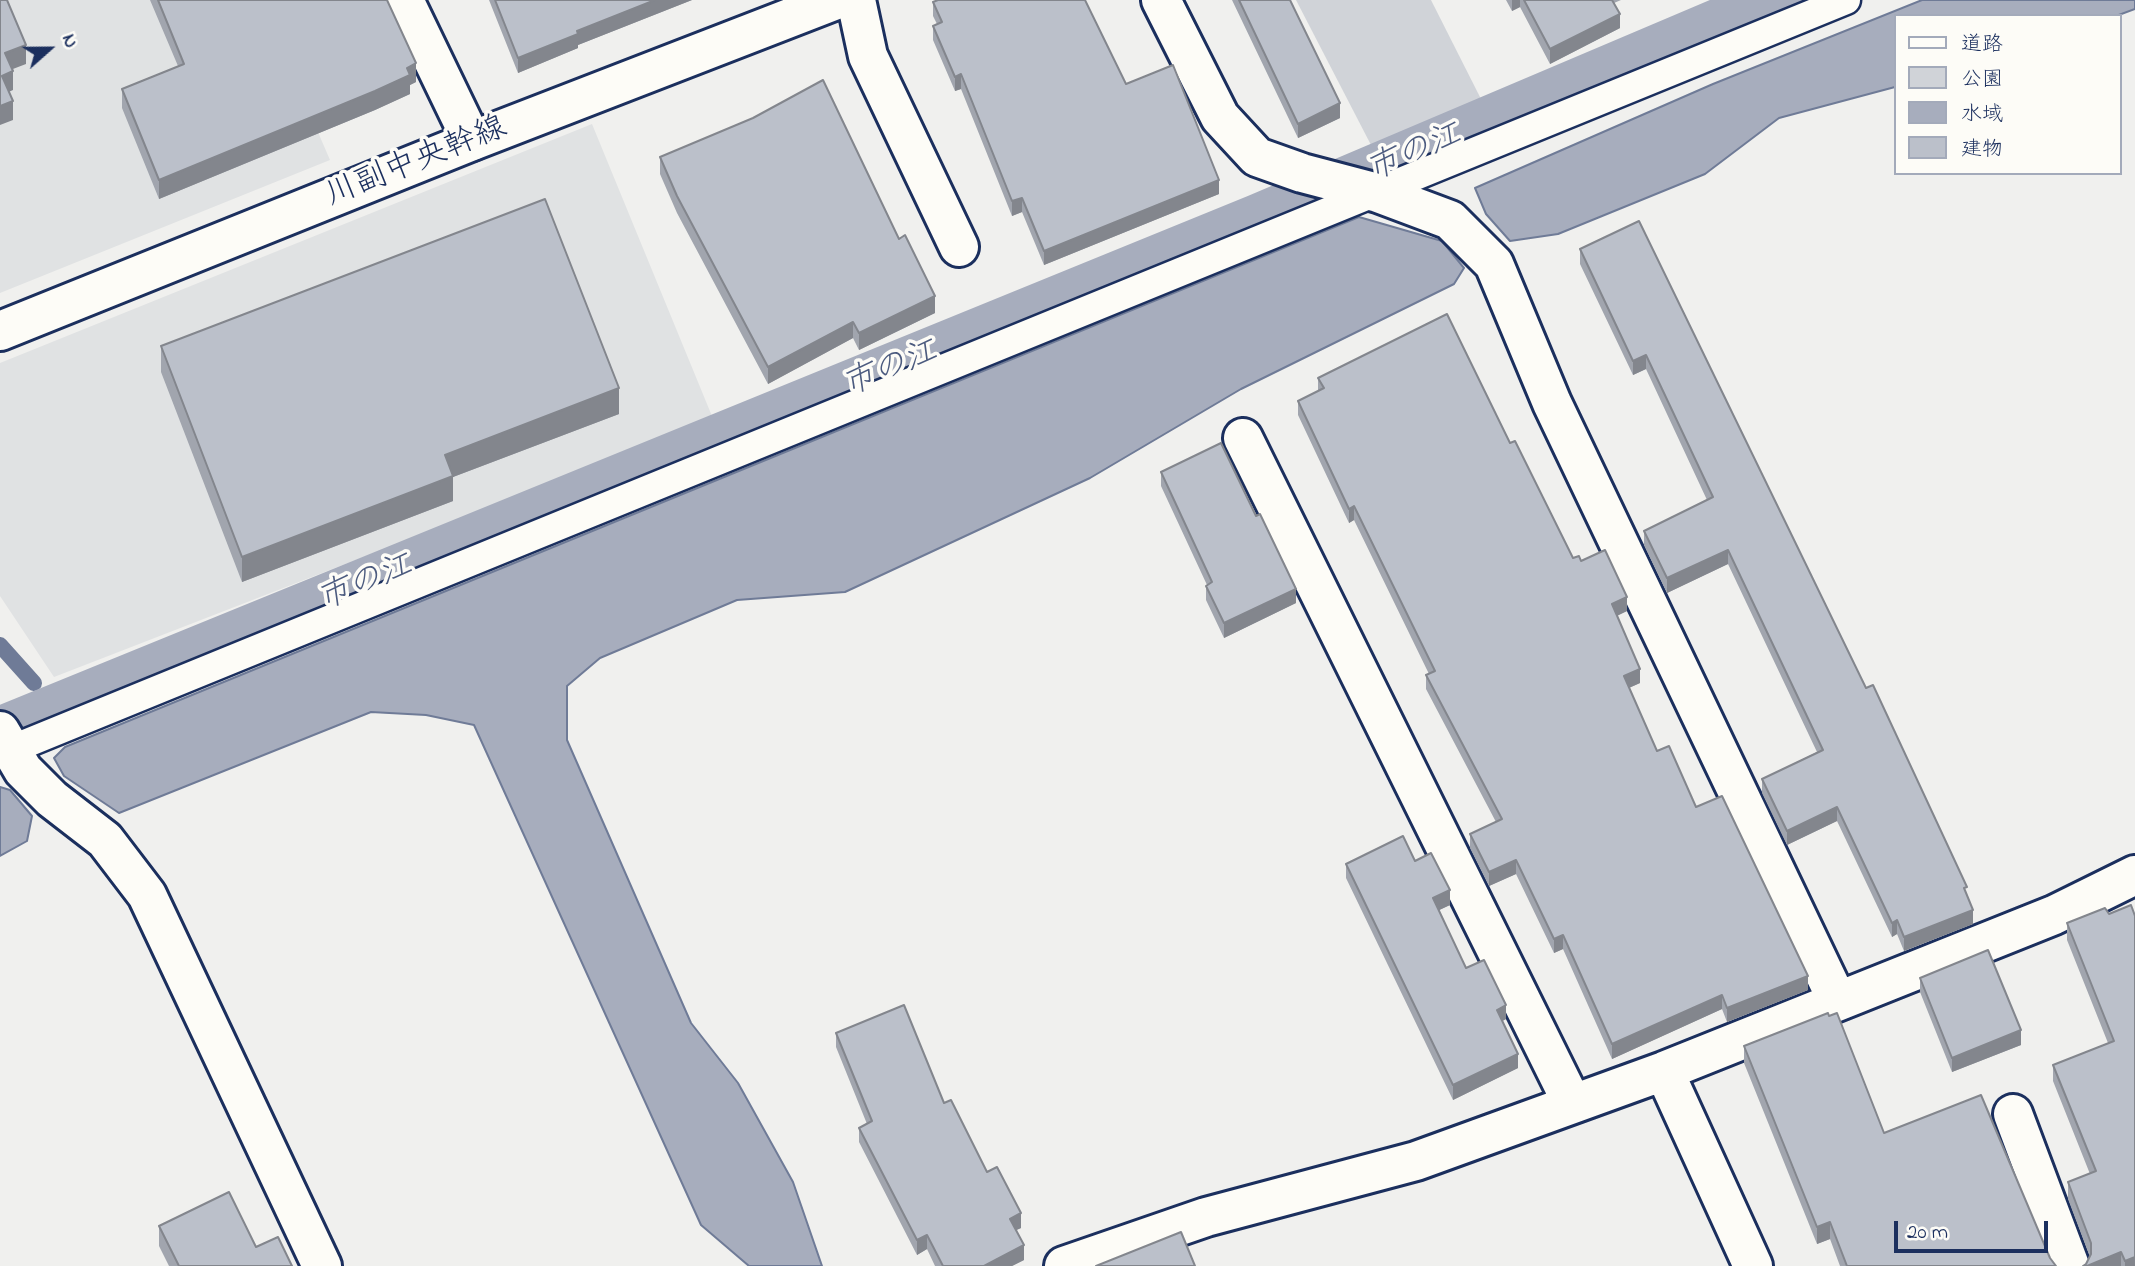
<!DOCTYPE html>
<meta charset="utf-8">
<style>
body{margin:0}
#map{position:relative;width:2135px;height:1266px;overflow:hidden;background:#f0f0ee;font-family:"Indie Flower","Klee One",sans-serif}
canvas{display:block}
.legend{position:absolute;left:1894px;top:14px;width:228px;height:161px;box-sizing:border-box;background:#fdfcf7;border:2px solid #a3aaba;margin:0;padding:9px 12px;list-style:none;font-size:21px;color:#1b2f5e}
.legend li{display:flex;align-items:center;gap:14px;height:35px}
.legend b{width:35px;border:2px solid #a3aaba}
.north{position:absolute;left:14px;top:14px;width:70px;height:70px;-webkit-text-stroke:5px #fdfcf7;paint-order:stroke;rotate:69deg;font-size:19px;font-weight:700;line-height:28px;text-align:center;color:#1b2f5e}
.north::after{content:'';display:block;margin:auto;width:24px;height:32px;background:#1b2f5e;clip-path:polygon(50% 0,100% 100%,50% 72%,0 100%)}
.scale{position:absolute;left:1894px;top:1221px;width:154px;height:32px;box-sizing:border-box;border:4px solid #1b2f5e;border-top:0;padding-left:9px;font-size:21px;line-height:24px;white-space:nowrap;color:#1b2f5e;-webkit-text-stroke:5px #fdfcf7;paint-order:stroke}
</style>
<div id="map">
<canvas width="2135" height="1266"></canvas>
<ul class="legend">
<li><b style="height:9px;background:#fdfcf7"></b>道路</li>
<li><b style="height:19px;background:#d0d3d8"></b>公園</li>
<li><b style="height:19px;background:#a7adbd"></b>水域</li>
<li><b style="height:19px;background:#bbc0ca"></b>建物</li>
</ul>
<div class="north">N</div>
<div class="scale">20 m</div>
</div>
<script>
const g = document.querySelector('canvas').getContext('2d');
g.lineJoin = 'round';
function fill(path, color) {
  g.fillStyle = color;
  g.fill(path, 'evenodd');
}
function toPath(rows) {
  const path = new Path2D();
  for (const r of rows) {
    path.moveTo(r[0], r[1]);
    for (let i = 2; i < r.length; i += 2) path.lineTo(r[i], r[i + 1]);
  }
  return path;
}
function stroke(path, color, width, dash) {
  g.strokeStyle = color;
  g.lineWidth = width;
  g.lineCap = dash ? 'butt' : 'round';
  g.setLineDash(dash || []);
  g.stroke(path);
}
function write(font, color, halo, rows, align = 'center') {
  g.font = font + ' "Indie Flower","Klee One",sans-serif';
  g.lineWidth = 7;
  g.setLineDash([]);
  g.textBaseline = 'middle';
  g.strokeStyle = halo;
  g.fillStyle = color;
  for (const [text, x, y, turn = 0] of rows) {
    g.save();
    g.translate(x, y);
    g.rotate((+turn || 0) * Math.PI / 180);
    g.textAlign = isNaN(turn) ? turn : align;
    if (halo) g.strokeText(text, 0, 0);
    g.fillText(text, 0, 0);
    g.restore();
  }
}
const built = toPath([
 [0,0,261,0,330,160,0,293],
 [592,124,714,421,54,677,0,596,0,363]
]);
const green = toPath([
 [1296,0,1431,0,1481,99,1371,145]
]);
const water = toPath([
 [1922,0,2135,0,2135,9,2116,16,1895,16,1895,87,1779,118,1705,174,1558,234,1510,241,1486,214,1475,188,1713,84,1922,0],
 [1359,217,1442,241,1464,268,1454,284,1241,389,1090,478,845,592,737,600,600,658,567,686,567,740,691,1023,738,1083,793,1182,822,1266,749,1266,701,1225,474,725,426,715,371,712,119,813,64,776,54,758,65,747,1359,217],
 [0,787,10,790,32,816,27,841,0,856,0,787]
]);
const stream = toPath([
 [0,645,34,683]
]);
const canal = toPath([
 [0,734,1258,221,1779,0]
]);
const service = toPath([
 [0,754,1846,0]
]);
const minor = toPath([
 [404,0,472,141],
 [856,0,868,56,959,247],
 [1161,0,1220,117,1257,157,1302,173,1378,193,1450,220,1494,264,1552,403,1837,1000],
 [1243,438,1572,1103],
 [0,731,23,770,52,799,105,840,147,895,322,1266],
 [1664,1071,1753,1266],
 [2013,1114,2070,1266],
 [1064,1266,1206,1217,1416,1161,1664,1071,2054,915,2135,875]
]);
const tertiary = toPath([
 [0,331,472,141,836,0]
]);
const wall = toPath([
 [150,0,387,0,416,82,410,85,410,94,375,110,159,199,122,108,122,89,178,66],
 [489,0,692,0,578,45,578,48,518,73],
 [1232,0,1290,0,1340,118,1298,138],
 [1506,0,1621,0,1614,3,1620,28,1550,64,1520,7,1512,11],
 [933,2,1126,84,1219,194,1044,265,1022,212,1012,216,961,89,955,91,933,40,933,26,937,24,933,16],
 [660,157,935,313,859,350,853,338,768,384,677,213,660,174],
 [1639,221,1967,896,1973,924,1904,951,1897,934,1892,937,1837,821,1787,845,1762,793,1762,779,1817,752,1728,564,1667,593,1644,545,1644,531,1707,500,1646,369,1633,375,1580,264,1580,249],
 [161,346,619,414,453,477,453,501,242,582,161,372],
 [1318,378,1510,443,1573,558,1581,561,1627,611,1617,616,1640,683,1629,688,1657,751,1696,807,1808,990,1727,1022,1722,1009,1612,1059,1563,949,1554,953,1516,874,1489,886,1470,848,1470,834,1496,822,1426,689,1426,675,1429,674,1354,520,1349,523,1298,415,1298,401,1318,391],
 [1161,472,1256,516,1296,603,1224,638,1206,600,1206,586,1207,585,1161,486],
 [1415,861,1450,905,1439,910,1466,968,1506,1019,1502,1021,1518,1068,1453,1100,1346,878,1346,864],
 [2109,914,2135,1266,2083,1266,2086,1264,2090,1257,2068,1199,2068,1182,2090,1174,2053,1081,2053,1065,2108,1043,2067,940,2067,923],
 [1920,978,2021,1045,1952,1072,1920,992],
 [836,1033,944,1103,1021,1228,1016,1230,1024,1260,1012,1266,935,1266,927,1249,917,1255,859,1142,859,1128,867,1124,836,1047],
 [1744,1046,1884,1133,2050,1258,2056,1266,1840,1266,1830,1239,1817,1244,1744,1063],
 [159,1226,256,1247,292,1266,169,1266,159,1246]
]);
const shadedWall = toPath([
 [655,0,692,0,578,45,578,48,518,73,518,58,577,31],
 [1512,0,1520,0,1520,7,1512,11],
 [1620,14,1620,28,1550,64,1550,49],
 [26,45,26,64,5,72,5,53],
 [416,63,416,82,410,85,410,94,375,110,159,199,159,180],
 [13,71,13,90,2,95,2,76],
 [961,74,961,89,955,91,955,77],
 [13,101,13,120,0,125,0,106],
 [1340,103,1340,118,1298,138,1298,124],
 [1219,180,1219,194,1044,265,1044,251],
 [1022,198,1022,212,1012,216,1012,201],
 [935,296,935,313,859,350,859,333],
 [853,322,853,338,768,384,768,367],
 [1646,355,1646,369,1633,375,1633,361],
 [619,388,619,414,453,477,453,501,242,582,242,557,445,455],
 [1354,506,1354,520,1349,523,1349,509],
 [1728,550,1728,564,1667,593,1667,578],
 [1296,589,1296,603,1224,638,1224,623],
 [1627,597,1627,611,1612,618,1612,604],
 [1640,669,1640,683,1624,690,1624,676],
 [1837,807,1837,821,1787,845,1787,831],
 [1516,860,1516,874,1489,886,1489,872],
 [1450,890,1450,905,1433,913,1433,898],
 [1973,910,1973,924,1904,951,1904,937],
 [1897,920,1897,934,1892,937,1892,923],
 [1563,935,1563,949,1554,953,1554,939],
 [1808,976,1808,990,1727,1022,1727,1008],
 [1722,995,1722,1009,1612,1059,1612,1044],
 [1506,1005,1506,1019,1497,1024,1497,1010],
 [2021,1030,2021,1045,1952,1072,1952,1058],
 [1518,1054,1518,1068,1453,1100,1453,1085],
 [1021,1213,1021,1228,1010,1233,1010,1219],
 [1830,1222,1830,1239,1817,1244,1817,1227],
 [927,1235,927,1249,917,1255,917,1240],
 [1024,1245,1024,1260,1012,1266,984,1266],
 [2121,1252,2121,1266,2087,1266],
 [2135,1257,2135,1266,2125,1266,2125,1261]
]);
const building = toPath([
 [0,0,7,0,26,45,5,53,13,71,2,76,13,101,0,106,0,0],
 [158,0,387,0,416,63,407,68,410,75,375,91,159,180,122,89,184,64,158,0],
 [495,0,655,0,577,31,578,34,518,58,495,0],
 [938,0,1085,0,1126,84,1173,65,1219,180,1044,251,1022,198,1012,201,961,74,955,77,933,26,942,22,933,2,938,0],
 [1239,0,1290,0,1340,103,1298,124,1239,0],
 [1524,0,1612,0,1620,14,1550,49,1524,0],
 [823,80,899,239,905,235,935,296,859,333,853,322,768,367,677,196,660,157,753,118,823,80],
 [545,199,619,388,445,455,453,476,242,557,161,346,545,199],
 [1639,221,1866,688,1873,685,1967,887,1964,888,1973,910,1904,937,1897,920,1892,923,1837,807,1787,831,1762,779,1823,750,1728,550,1667,578,1644,531,1713,497,1646,355,1633,361,1580,249,1639,221],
 [1447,314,1510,443,1515,441,1573,558,1579,556,1581,561,1605,550,1627,597,1612,604,1640,669,1624,676,1657,751,1669,746,1696,807,1722,796,1808,976,1727,1008,1722,995,1612,1044,1563,935,1554,939,1516,860,1489,872,1470,834,1502,819,1426,675,1435,671,1354,506,1349,509,1298,401,1324,388,1318,378,1447,314],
 [1221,443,1256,516,1260,514,1296,589,1224,623,1206,586,1212,582,1161,472,1221,443],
 [1403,836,1415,861,1431,853,1450,890,1433,898,1466,968,1484,960,1506,1005,1497,1010,1518,1054,1453,1085,1346,864,1403,836],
 [2131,905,2135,916,2135,1257,2125,1261,2121,1252,2087,1266,2083,1266,2086,1264,2091,1254,2091,1243,2068,1182,2096,1171,2053,1065,2114,1041,2067,923,2105,908,2109,914,2131,905],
 [1988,950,2021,1030,1952,1058,1920,978,1988,950],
 [904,1005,944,1103,951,1100,987,1172,997,1167,1021,1213,1010,1219,1024,1245,984,1266,943,1266,927,1235,917,1240,859,1128,872,1121,836,1033,904,1005],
 [1828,1013,1829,1016,1837,1013,1884,1133,1981,1095,2050,1258,2056,1266,1847,1266,1830,1222,1817,1227,1744,1046,1828,1013],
 [229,1192,256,1247,278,1237,292,1266,179,1266,159,1226,229,1192],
 [1181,1232,1195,1266,1096,1266,1181,1232]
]);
const streetNames = [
 ["川副中央幹線",417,164,-22]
];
const waterNames = [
 ["市の江",1415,155,-23],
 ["市の江",891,371,-22],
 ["市の江",366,585,-22]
];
fill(built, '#e0e2e3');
fill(green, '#d0d3d8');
fill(water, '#a7adbd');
stroke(water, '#6f7b97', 2);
stroke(stream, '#6f7b97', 16);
stroke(canal, '#a7adbd', 54);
stroke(service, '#1b2f5e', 33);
stroke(minor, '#1b2f5e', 44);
stroke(tertiary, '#1b2f5e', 44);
stroke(service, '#fdfcf7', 28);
stroke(minor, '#fdfcf7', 38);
stroke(tertiary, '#fdfcf7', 38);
fill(wall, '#a1a5ae');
fill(shadedWall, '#83868d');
fill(building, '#bbc0ca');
stroke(building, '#83868d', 2);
write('32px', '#1b2f5e', '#fdfcf7', streetNames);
write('italic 33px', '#4c5b7f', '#fdfcf7', waterNames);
</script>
